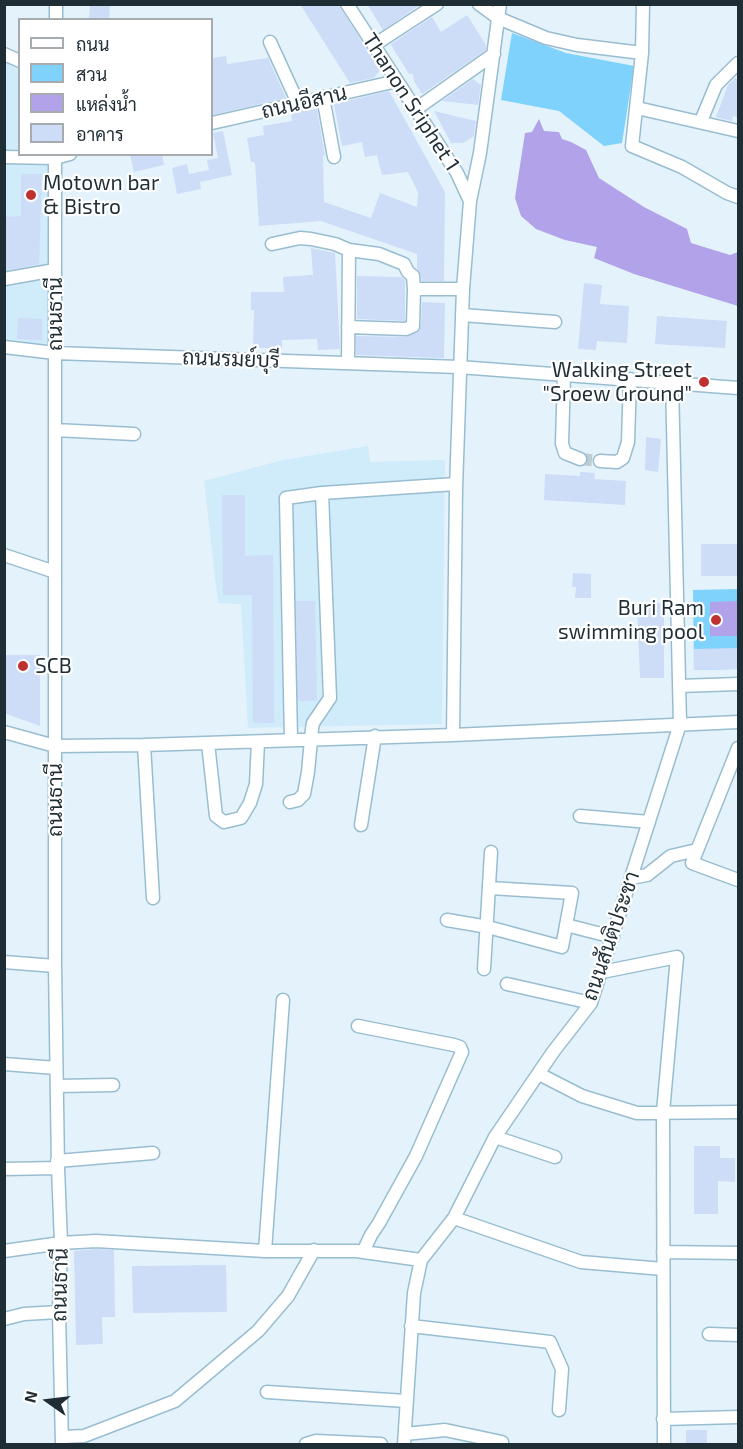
<!DOCTYPE html>
<meta charset="utf-8">
<style>
body{margin:0}
#map{position:relative;width:743px;height:1449px;overflow:hidden;background:#e4f3fb;font-family:"Exo 2",Sarabun,sans-serif}
canvas{display:block}
.frame{position:absolute;inset:0;border:6px solid #1f2d35;pointer-events:none}
.legend{position:absolute;left:18px;top:18px;width:195px;height:138px;box-sizing:border-box;background:#fff;border:2px solid #a5abae;margin:0;padding:8px 10px;list-style:none;font-size:18px;color:#1f2d35}
.legend li{display:flex;align-items:center;gap:12px;height:30px}
.legend b{width:30px;border:2px solid #a5abae}
.north{position:absolute;left:18px;top:1371px;width:60px;height:60px;-webkit-text-stroke:4px #fff;paint-order:stroke;rotate:284deg;font-size:16px;font-weight:700;line-height:24px;text-align:center;color:#1f2d35}
.north::after{content:'';display:block;margin:auto;width:21px;height:27px;background:#1f2d35;clip-path:polygon(50% 0,100% 100%,50% 72%,0 100%)}
</style>
<div id="map">
<canvas width="743" height="1449"></canvas>
<div class="frame"></div>
<ul class="legend">
<li><b style="height:8px;background:#fff"></b>ถนน</li>
<li><b style="height:16px;background:#7ed2fc"></b>สวน</li>
<li><b style="height:16px;background:#b1a2ea"></b>แหล่งน้ำ</li>
<li><b style="height:16px;background:#cddcf7"></b>อาคาร</li>
</ul>
<div class="north">N</div>
</div>
<script>
const g = document.querySelector('canvas').getContext('2d');
g.lineJoin = 'round';
function fill(path, color) {
  g.fillStyle = color;
  g.fill(path, 'evenodd');
}
function toPath(rows) {
  const path = new Path2D();
  for (const r of rows) {
    path.moveTo(r[0], r[1]);
    for (let i = 2; i < r.length; i += 2) path.lineTo(r[i], r[i + 1]);
  }
  return path;
}
function stroke(path, color, width, dash) {
  g.strokeStyle = color;
  g.lineWidth = width;
  g.lineCap = dash ? 'butt' : 'round';
  g.setLineDash(dash || []);
  g.stroke(path);
}
function write(font, color, halo, rows, align = 'center') {
  g.font = font + ' "Exo 2",Sarabun,sans-serif';
  g.lineWidth = 4.5;
  g.setLineDash([]);
  g.textBaseline = 'middle';
  g.strokeStyle = halo;
  g.fillStyle = color;
  for (const [text, x, y, turn = 0] of rows) {
    g.save();
    g.translate(x, y);
    g.rotate((+turn || 0) * Math.PI / 180);
    g.textAlign = isNaN(turn) ? turn : align;
    if (halo) g.strokeText(text, 0, 0);
    g.fillText(text, 0, 0);
    g.restore();
  }
}
const built = toPath([
 [4,61,19,68,20,154,48,155,50,348,5,341],
 [368,446,370,462,445,460,442,724,248,728,241,604,218,603,204,481,283,460]
]);
const green = toPath([
 [512,33,566,53,634,66,622,143,604,146,559,111,501,100],
 [738,589,738,669,694,670,693,590]
]);
const water = toPath([
 [539,119,544,131,559,132,562,139,571,142,586,150,599,178,644,207,687,229,691,243,730,255,738,252,738,306,634,274,594,258,597,247,565,240,536,229,521,216,515,198,525,133,532,132],
 [738,601,738,636,710,636,710,602]
]);
const building = toPath([
 [90,4,110,4,109,20,89,20],
 [300,4,338,4,380,70,374,78,350,83],
 [367,4,421,4,383,30],
 [467,15,486,45,486,50,422,94,414,81,413,74,409,74,391,45,391,44,432,17,441,32],
 [226,56,227,64,268,58,286,98,212,115,213,58],
 [735,78,738,79,738,118,733,116,732,121,716,117,728,85],
 [473,79,481,85,478,105,442,101],
 [389,91,445,192,444,281,422,281,420,273,417,269,417,254,321,221,259,226,255,162,251,162,247,138,264,135,263,126,292,121,291,113,317,109,325,156,323,156,324,202,371,218,380,193,417,207,418,192,408,172,382,175,377,155,365,157,362,142,342,146,334,104],
 [434,111,476,121,474,136,463,143,451,143],
 [223,131,232,175,200,182,201,189,177,194,172,168,187,164,189,174,209,170,207,160,218,158,213,133],
 [130,154,162,154,164,165,134,172],
 [21,174,42,174,39,264,4,271,4,217,21,216],
 [311,248,335,253,340,349,318,350,317,339,282,340,282,348,253,348,254,310,251,310,251,292,284,292,283,277,313,275],
 [357,276,401,277,405,280,405,321,357,319],
 [584,283,602,285,600,304,629,306,627,343,597,341,596,350,578,349],
 [422,302,445,303,444,358,356,355,356,336,406,337,417,333,421,326],
 [657,316,727,321,725,348,655,344],
 [18,318,42,319,42,340,17,339],
 [646,437,661,439,658,472,645,470],
 [580,472,595,473,594,479,626,481,625,505,544,500,545,474,580,476],
 [222,495,245,495,245,556,273,555,274,723,253,723,252,595,223,595],
 [701,544,738,544,738,576,701,576],
 [573,573,591,574,591,598,575,598,576,587,572,587],
 [296,601,315,601,317,701,298,701],
 [637,603,664,603,664,678,640,678],
 [738,648,738,669,694,670,694,649],
 [6,655,40,655,40,726,4,713],
 [694,1146,720,1146,720,1158,735,1158,735,1182,718,1181,718,1214,694,1214],
 [96,1249,114,1250,115,1317,102,1317,103,1344,76,1345,74,1251],
 [226,1265,227,1312,133,1313,132,1266],
 [686,1430,707,1430,707,1444,686,1444]
]);
const minorTunnel = toPath([
 [580,459,600,461]
]);
const minor = toPath([
 [56,4,56,20],
 [347,4,457,173,470,201],
 [479,4,498,18,546,38,577,45,642,53],
 [643,4,642,53,632,146,682,167,727,193,738,197],
 [270,42,298,103],
 [374,45,437,4],
 [4,54,20,61],
 [323,97,334,157],
 [637,108,738,131],
 [416,109,494,54],
 [701,121,716,85,738,63],
 [212,123,397,81],
 [55,154,55,966,58,1168,61,1243,59,1312,62,1444],
 [4,157,55,158,70,154],
 [272,244,300,238,311,239,335,244,349,250,348,363],
 [4,279,55,270],
 [414,289,463,289],
 [462,315,555,322],
 [348,327,406,329,413,326,414,289,413,276,408,272,404,264,379,254,349,250],
 [4,347,55,353,459,367,738,388],
 [564,374,562,444,565,453,580,459],
 [55,430,134,434],
 [600,461,617,462,623,458,628,442,630,379],
 [4,555,55,572],
 [679,686,738,684],
 [4,732,55,746,144,745,453,735,738,722],
 [453,735,456,488,463,289,470,201,480,153,500,4],
 [291,740,286,498,322,493,456,484],
 [208,743,216,816,224,822,241,818,250,803,256,784,258,742],
 [144,745,153,898],
 [738,748,692,863,738,880],
 [290,802,298,800,304,794,308,772,312,729,313,723,330,698,322,493],
 [580,816,649,822],
 [361,825,375,736],
 [631,878,647,875,671,856,697,850],
 [447,920,488,927,562,947,572,893,490,888],
 [566,925,613,937],
 [4,962,55,966],
 [484,969,491,852],
 [602,972,677,957,663,1112,664,1444],
 [507,984,591,1003],
 [358,1026,454,1045,460,1047,462,1052,416,1156,379,1223,371,1235,363,1252],
 [4,1064,56,1068],
 [539,1074,582,1096,637,1113,738,1112],
 [57,1086,113,1085],
 [495,1137,555,1157],
 [57,1161,153,1153],
 [4,1169,58,1168],
 [454,1218,581,1262,663,1269],
 [4,1251,61,1243,96,1241,265,1251,356,1251,421,1260],
 [265,1251,283,1000],
 [663,1252,738,1253],
 [4,1319,24,1314,59,1312],
 [411,1326,550,1342,562,1369,559,1410],
 [709,1334,738,1335],
 [267,1392,406,1401],
 [663,1419,738,1417],
 [405,1434,445,1430,502,1442],
 [62,1437,84,1436,175,1401,258,1331,288,1296,314,1250],
 [306,1444,316,1441,381,1444],
 [404,1444,414,1293,421,1260,454,1218,495,1137,553,1052,591,1003,680,724,672,382]
]);
const markers = [
 [31,195,6,"#bf312f"],
 [704,382,6,"#bf312f"],
 [716,620,6,"#bf312f"],
 [23,666,6,"#bf312f"]
];
const streetNames = [
 ["ถนนอีสาน",304,102,-13],
 ["Thanon Sriphet 1",411,102,57],
 ["ถนนธานี",55,314,-90],
 ["ถนนรมย์บุรี",231,359,2],
 ["ถนนธานี",55,800,-90],
 ["ถนนสันติประชา",611,936,-71],
 ["ถนนธานี",60,1285,-89]
];
const poiNames = [
 ["Motown bar",43,183],
 ["& Bistro",43,207],
 ["Walking Street",692,370,"right"],
 ["\"Sroew Ground\"",692,394,"right"],
 ["Buri Ram",704,608,"right"],
 ["swimming pool",704,632,"right"],
 ["SCB",35,666]
];
fill(built, '#d0ebf9');
fill(green, '#7ed2fc');
fill(water, '#b1a2ea');
fill(building, '#cddcf7');
stroke(minorTunnel, '#bdcbd3', 12, [12, 6]);
stroke(minor, '#99bdd0', 15);
stroke(minor, '#fff', 12);
for (const [x, y, r, color] of markers) {
  const dot = new Path2D();
  dot.arc(x, y, r, 0, 2 * Math.PI);
  g.fillStyle = color;
  g.fill(dot);
  stroke(dot, '#fff', 2);
}
write('21px', '#1f2d35', '#fff', streetNames);
write('21px', '#1f2d35', '#fff', poiNames, 'left');
</script>
